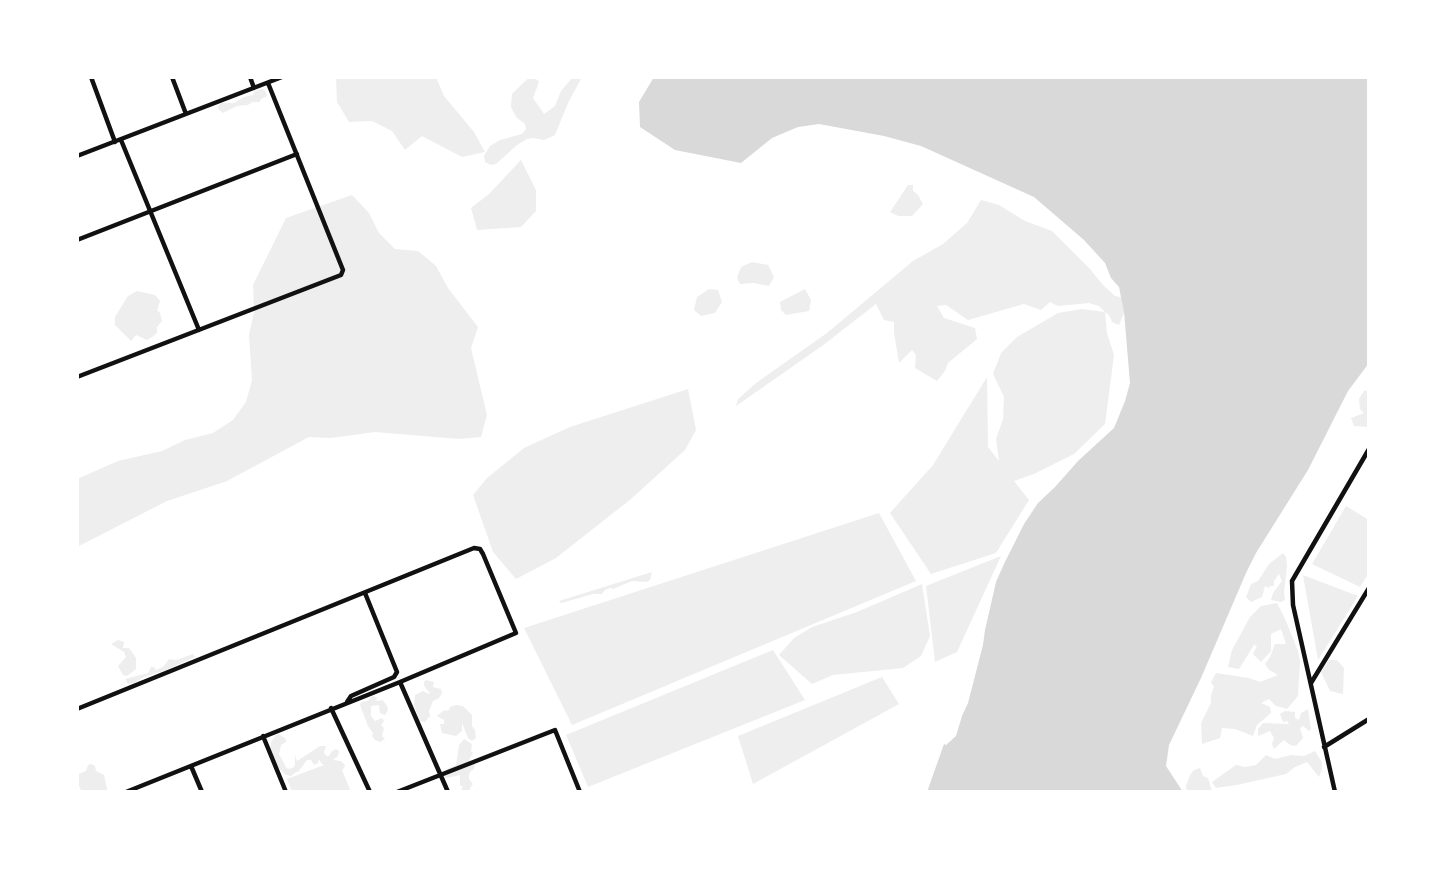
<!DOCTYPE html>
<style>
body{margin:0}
#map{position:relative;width:1446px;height:869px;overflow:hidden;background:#fff;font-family:"Alegreya Sans",sans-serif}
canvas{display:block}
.frame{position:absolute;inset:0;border:79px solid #fff;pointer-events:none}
</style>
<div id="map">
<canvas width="1446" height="869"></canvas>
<div class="frame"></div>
</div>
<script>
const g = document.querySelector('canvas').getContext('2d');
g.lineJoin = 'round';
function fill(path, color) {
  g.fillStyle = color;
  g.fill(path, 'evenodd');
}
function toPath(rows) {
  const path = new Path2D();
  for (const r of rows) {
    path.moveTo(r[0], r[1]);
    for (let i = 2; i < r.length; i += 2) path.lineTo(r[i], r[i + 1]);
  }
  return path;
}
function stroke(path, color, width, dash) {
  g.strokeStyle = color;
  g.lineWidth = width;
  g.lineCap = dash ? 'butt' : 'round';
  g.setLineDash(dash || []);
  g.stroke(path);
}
const green = toPath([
 [336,77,436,77,444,96,474,132,485,152,462,157,422,136,405,150,392,131,372,121,349,122,337,102],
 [573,77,582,77,568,103,555,135,544,140,533,138,527,139,517,145,496,164,491,165,485,162,484,156,490,146,500,140,522,134,526,129,525,124,516,117,511,107,512,94,524,82,529,78,535,78,539,82,533,98,544,114,555,106,561,91],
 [263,89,266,92,267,96,261,99,260,102,252,102,248,105,237,106,223,113,219,110,218,107,221,103,234,103,244,97,253,95,255,91],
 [521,160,536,190,536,211,521,227,477,230,471,208,489,194],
 [908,185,913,185,913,191,918,195,923,204,912,216,898,216,890,212],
 [352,195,369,213,379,233,395,249,418,251,436,266,448,288,478,327,471,348,487,415,481,437,459,439,375,432,331,438,309,437,227,481,167,501,77,547,77,479,118,461,162,451,185,440,213,433,233,420,246,402,252,380,249,335,254,312,253,285,286,218],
 [981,200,999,205,1025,221,1052,231,1090,269,1103,285,1115,296,1124,298,1126,308,1119,325,1112,322,1109,315,1105,312,1107,333,1114,355,1105,424,1074,454,1034,474,1014,481,1029,500,996,553,931,574,890,513,933,465,987,377,988,447,999,461,996,439,1003,419,1004,397,993,374,1001,353,1017,337,1058,313,1082,309,1105,312,1099,306,1089,303,1058,306,1050,302,1041,310,1024,304,968,320,946,305,937,306,944,318,975,328,977,339,948,363,945,371,937,381,915,368,916,355,912,350,899,363,894,333,894,322,884,320,876,304,822,346,736,406,738,399,756,383,827,333,913,261,943,244,967,223],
 [752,262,768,265,774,277,769,286,754,283,740,284,737,278,741,267],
 [709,289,718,290,722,302,715,313,701,316,694,310,697,297],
 [805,289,811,300,809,311,786,315,781,310,780,302],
 [137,291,155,295,160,301,157,310,160,313,162,321,157,327,157,333,152,337,147,340,136,335,131,341,115,325,115,317,128,296],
 [688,389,696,430,685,450,631,499,556,558,516,579,493,552,473,495,487,478,524,448,570,427],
 [1369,390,1369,427,1354,426,1351,418,1364,413,1360,409,1359,399,1364,391],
 [1346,506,1369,520,1369,573,1360,587,1312,564],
 [879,513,916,581,572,725,524,628],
 [1283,553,1286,557,1287,566,1284,592,1285,600,1281,602,1271,600,1273,593,1282,581,1279,574,1274,581,1274,586,1270,586,1269,588,1265,586,1262,597,1251,602,1246,597,1251,584,1258,581,1269,564],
 [1001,556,957,652,935,662,926,586],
 [652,572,650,580,647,582,632,581,613,589,610,588,605,590,602,594,593,594,565,602,561,603,559,601],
 [1303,575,1358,596,1318,660],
 [922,584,930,636,921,656,903,668,833,675,812,684,779,655,794,638,812,627,857,612],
 [1277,603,1286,621,1298,651,1300,662,1298,696,1287,709,1276,706,1269,699,1261,703,1270,707,1271,713,1257,725,1253,736,1235,729,1222,728,1220,738,1202,744,1201,723,1211,703,1211,695,1214,687,1211,682,1216,673,1249,678,1260,682,1278,675,1269,670,1265,664,1270,657,1275,644,1286,644,1281,629,1271,634,1271,651,1261,662,1253,654,1257,646,1254,645,1239,669,1228,667,1232,650,1250,617,1261,606],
 [118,640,124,642,123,648,129,648,136,658,136,669,127,676,123,675,118,666,126,657,124,652,111,644],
 [773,650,805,700,588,787,566,735],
 [193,654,195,657,166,670,142,678,134,683,128,684,125,679,148,673,151,667,154,667,156,670,163,667,169,659,176,660],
 [1329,660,1337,660,1344,668,1343,694,1330,691,1321,672],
 [882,677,899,704,753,784,738,736],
 [426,680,434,682,433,687,441,689,442,693,439,698,433,701,429,711,430,716,425,722,420,721,414,705,415,695,423,691,429,694,430,693,424,686,424,682],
 [374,696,377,698,376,701,383,700,387,706,388,710,385,715,380,713,379,705,371,706,371,716,375,721,382,718,384,721,381,725,384,728,382,736,385,739,380,742,375,740,372,736,373,733,368,726,360,705,361,702,368,701,371,697],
 [456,705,463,706,472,715,472,726,475,730,476,738,472,741,468,738,462,723,462,731,456,736,442,733,440,724,444,724,444,720,437,716,443,711,449,710,450,707],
 [1308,709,1311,729,1309,731,1303,726,1300,728,1303,738,1296,746,1290,745,1284,740,1274,749,1272,744,1274,738,1270,731,1258,736,1258,729,1263,723,1289,724,1287,721,1283,722,1280,714,1285,711,1295,712,1295,718,1299,720,1301,713],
 [279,734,286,739,286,742,281,745,279,754,286,767,288,769,293,768,295,765,295,755,297,761,320,746,326,746,324,752,326,756,329,756,332,751,336,749,339,751,338,756,333,760,341,761,345,765,344,768,342,770,351,792,292,792,287,779,324,765,321,763,319,759,318,763,314,765,311,760,307,760,298,772,296,772,291,776,286,775,276,765,270,751,271,742,276,735],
 [464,739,472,744,471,751,473,753,469,760,475,764,474,769,470,772,469,775,469,779,473,784,470,788,470,792,460,792,463,787,460,785,460,775,447,778,444,776,445,770,456,765,459,745],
 [1315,751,1322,762,1322,769,1319,777,1307,762,1295,767,1286,774,1237,785,1216,788,1212,782,1236,765,1245,767,1256,765,1266,755,1275,759,1291,755,1304,756],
 [91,764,95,766,96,771,104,775,107,789,106,792,78,792,81,790,79,786,77,787,77,772,79,774,86,771,88,765],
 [1200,768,1203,776,1208,778,1212,792,1187,792,1186,786,1190,775,1194,770]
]);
const water = toPath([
 [654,77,1369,77,1369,363,1348,391,1308,470,1256,553,1246,573,1201,678,1169,745,1166,766,1183,792,927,792,944,744,946,745,956,736,962,716,968,703,983,645,985,630,996,582,1004,564,1024,524,1038,503,1055,487,1078,461,1114,428,1125,401,1130,383,1124,312,1119,287,1111,278,1105,263,1084,240,1034,197,921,146,884,136,819,124,798,127,772,138,741,163,675,150,640,127,639,102]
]);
const minor = toPath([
 [91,77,115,142],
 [172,77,186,114],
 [250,77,254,88],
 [121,140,199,330],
 [77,156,282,77],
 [77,240,297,154],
 [77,377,341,275,343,270,268,83],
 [400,682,448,792],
 [1311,683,1369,588],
 [347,702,351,696,394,677,397,672,365,593],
 [331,708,370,792],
 [77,709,474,548,480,549,483,554,516,633,400,682,126,792],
 [263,736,286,792],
 [1324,747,1369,719],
 [191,766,202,792],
 [397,792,555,730,580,792],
 [1335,792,1293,605,1292,581,1369,449]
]);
fill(green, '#eee');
fill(water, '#d9d9d9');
stroke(minor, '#111', 4.5);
</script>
